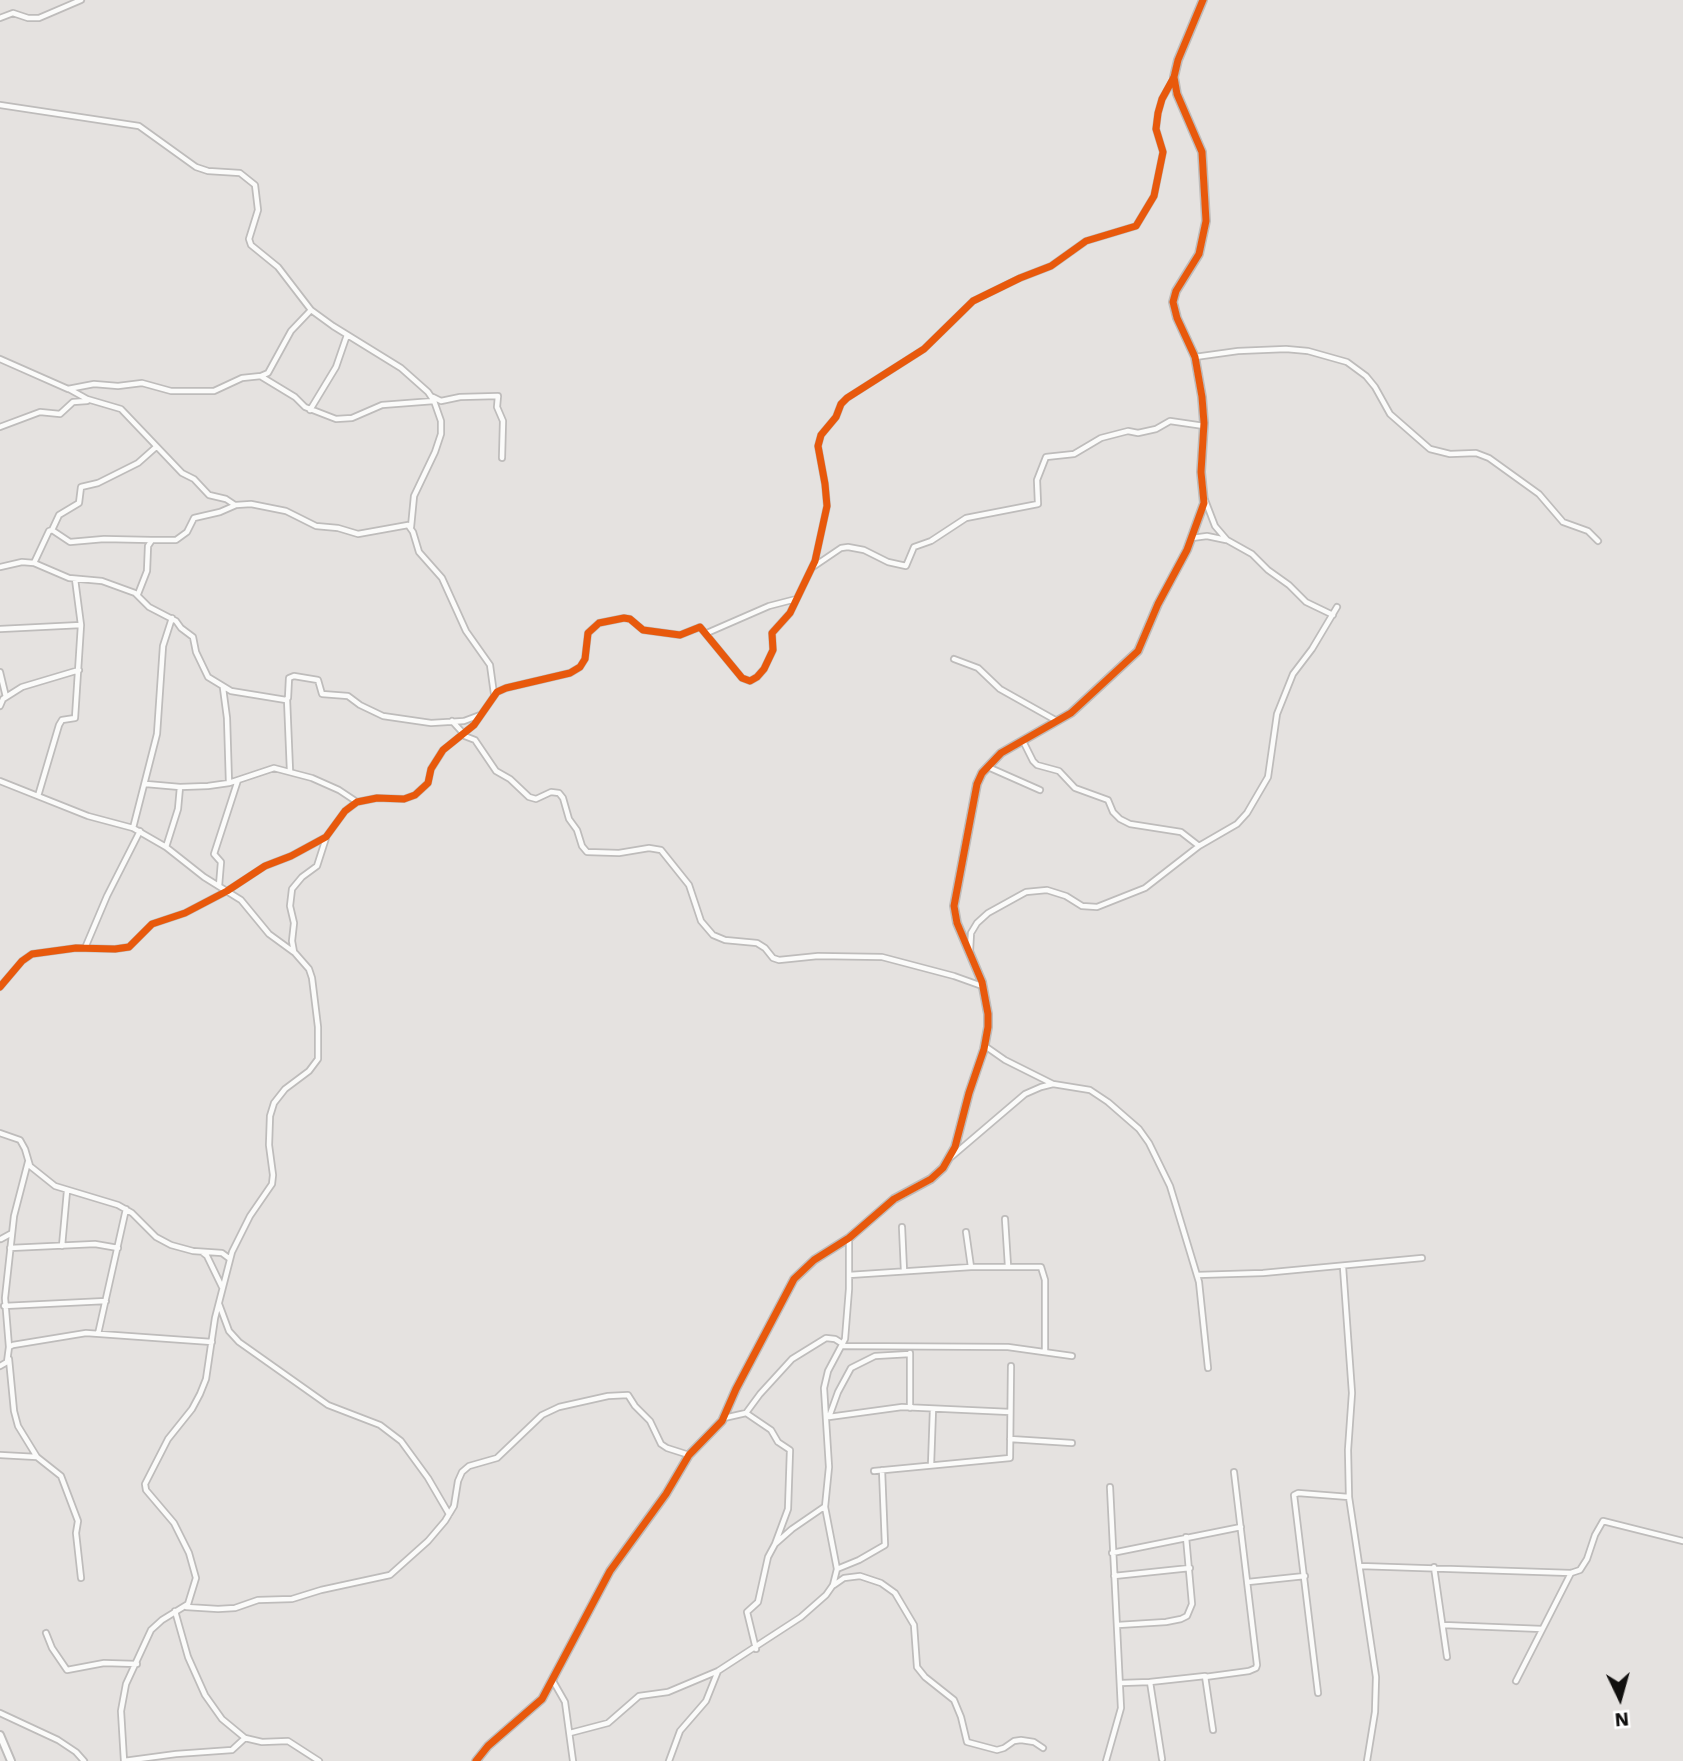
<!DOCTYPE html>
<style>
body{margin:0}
#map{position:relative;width:1683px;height:1761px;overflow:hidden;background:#e5e2e0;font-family:"Work Sans",sans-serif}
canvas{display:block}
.north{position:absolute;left:1585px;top:1663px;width:70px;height:70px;-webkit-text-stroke:5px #fff;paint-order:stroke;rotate:175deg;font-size:19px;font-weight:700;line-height:28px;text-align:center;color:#11100f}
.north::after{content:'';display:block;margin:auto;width:24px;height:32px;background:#11100f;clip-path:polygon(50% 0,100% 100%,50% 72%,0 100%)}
</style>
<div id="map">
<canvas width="1683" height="1761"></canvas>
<div class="north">N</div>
</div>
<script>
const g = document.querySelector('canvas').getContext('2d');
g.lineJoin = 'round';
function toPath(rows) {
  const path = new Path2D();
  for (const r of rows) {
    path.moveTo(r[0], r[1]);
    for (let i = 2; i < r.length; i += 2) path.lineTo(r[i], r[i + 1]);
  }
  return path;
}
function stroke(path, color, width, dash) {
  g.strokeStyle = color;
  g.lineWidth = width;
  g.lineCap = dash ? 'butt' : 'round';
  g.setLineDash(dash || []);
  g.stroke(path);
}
const street = toPath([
 [0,18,13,13,28,18,39,18,81,0],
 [0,105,139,126,196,167,208,171,240,173,255,185,258,210,249,239,251,245,278,267,311,310,333,326,401,368,428,392,434,401,441,421,441,434,435,452,414,496,411,527],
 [1195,357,1238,351,1286,349,1308,351,1347,362,1366,376,1375,387,1390,414,1430,449,1450,454,1476,453,1489,458,1539,494,1563,522,1588,531,1598,541],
 [0,359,68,389,94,384,118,386,142,383,171,391,214,391,242,378,261,376,268,373,291,331,311,310],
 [262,377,295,397,305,407,336,419,352,418,382,405,434,401],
 [69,389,87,399,121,409,182,473,194,479,209,495,226,499,235,505],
 [433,397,441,401,460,397,498,396,497,407,503,421,502,458],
 [310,410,336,367,347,335],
 [0,427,40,412,60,414,73,402,87,401],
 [1205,500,1215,526,1227,540,1252,554,1268,570,1289,585,1306,602,1333,615],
 [52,530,59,515,79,503,81,487,98,483,138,463,156,447],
 [1192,538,1207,536,1226,540],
 [34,563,49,531,52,530,70,542,104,539,151,540],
 [0,567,22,562,34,563,69,578,102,581,135,593,149,607,176,621,181,628,193,637,196,652,208,677,231,691,286,700,288,698,289,678,294,676,318,680,322,694,348,696,360,705,383,716,431,723,464,721,480,715],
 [813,567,841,548,848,547,864,550,888,562,906,566,914,547,931,541,966,518,1038,504,1037,480,1046,457,1074,454,1101,438,1128,431,1138,433,1156,429,1170,421,1204,426],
 [138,594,147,571,148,546,152,540,176,540,187,532,194,518,220,512,236,505,251,504,286,511,316,526,338,528,358,534,408,525,413,532,419,552,442,578,466,631,490,665,494,694],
 [0,629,81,625],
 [707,633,769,606,796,599],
 [954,659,978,668,1000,689,1057,721],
 [0,672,6,697],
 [223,688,227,718,229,783],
 [287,699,290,771],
 [0,706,3,699,22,687,79,670],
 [452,721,463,733],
 [462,735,475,740,496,771,510,779,529,797,536,799,551,792,559,793,563,798,569,819,577,830,582,846,587,852,619,853,649,848,661,850,689,885,701,921,713,935,725,940,757,943,765,948,773,958,779,960,818,956,882,957,954,976,982,986],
 [1023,741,1033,761,1037,765,1059,771,1075,788,1108,800,1113,812,1120,819,1130,824,1181,832,1199,846],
 [988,767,1040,790],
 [0,781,88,816,133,828,166,847,204,877,241,900,269,934,295,953,309,969,312,978,318,1027,318,1059,309,1071,285,1089,274,1103,270,1116,269,1145,273,1175,272,1184,250,1216,232,1252,215,1318,206,1379,200,1394,192,1409,168,1439,145,1484,146,1490,174,1523,189,1553,196,1578,188,1604,162,1620,151,1630,126,1684,121,1711,124,1761],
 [146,784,180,787,208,786,229,783,274,768,312,778,339,790,357,802],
 [38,796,59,725,62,720,75,718,81,625,75,579],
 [133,828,157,734,163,646,172,618],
 [166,847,178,809,180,787],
 [219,886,221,862,214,854,238,780],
 [85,948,107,896,140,831],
 [970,951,971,933,977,923,988,913,1026,892,1047,890,1066,896,1082,906,1097,907,1145,888,1199,846,1237,824,1247,813,1268,777,1277,714,1293,674,1312,649,1337,607],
 [294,952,292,941,294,923,290,906,292,889,302,877,317,866,326,838],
 [0,987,22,961,32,954,76,948,115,949,129,947,152,924,185,913,227,891,265,866,291,856,326,837,345,811,357,802,377,798,404,799,415,795,428,783,431,769,443,750,474,725,497,692,506,688,570,673,580,667,585,659,588,633,599,623,624,618,630,619,643,630,680,635,700,627,742,678,750,681,757,677,764,669,773,650,772,633,790,613,815,561,827,506,825,484,818,446,821,435,836,417,841,404,847,398,924,349,973,301,1020,278,1051,266,1086,241,1136,226,1154,196,1163,152,1156,129,1158,113,1162,99,1174,78],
 [985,1046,1005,1060,1053,1084],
 [0,1133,20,1140,25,1149,30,1166,55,1186,118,1205,132,1213,156,1237,171,1245,193,1251,222,1253,230,1259],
 [950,1158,1025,1094,1041,1087,1053,1084,1090,1090,1108,1102,1139,1129,1149,1143,1170,1186,1199,1282,1208,1368],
 [1005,1219,1008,1266],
 [902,1227,904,1271],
 [966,1232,971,1267],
 [1,1239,12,1233],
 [62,1246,67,1191],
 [10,1248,95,1244,118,1248],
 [202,1252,207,1256,222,1287],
 [1343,1267,1352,1393,1348,1450,1349,1497,1376,1677,1375,1712,1367,1761],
 [849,1275,971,1267,1041,1267,1045,1280,1045,1351],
 [1197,1275,1263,1273,1422,1258],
 [219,1304,229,1331,239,1342,328,1405,380,1425,401,1441,428,1478,449,1514],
 [4,1306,106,1301],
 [98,1334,126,1209],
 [843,1346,1008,1347,1072,1356],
 [9,1347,5,1298,14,1216,28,1162],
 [910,1354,875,1356,851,1368,838,1392,829,1417,902,1407,1010,1412],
 [9,1359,14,1411,18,1426,37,1457,61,1476,78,1521,76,1533,81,1578],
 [0,1366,7,1362,9,1347,13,1345,86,1333,212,1342],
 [910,1408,910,1353],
 [746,1413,760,1394,792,1359,826,1338,835,1339,843,1344],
 [724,1418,746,1413,771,1430,778,1442,790,1450,788,1509,775,1544],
 [1010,1439,1072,1443],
 [0,1455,37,1457],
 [931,1465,933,1409],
 [874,1471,1010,1458,1011,1366],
 [1112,1553,1241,1527],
 [1360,1566,1571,1573,1580,1570,1587,1559,1595,1535,1603,1521,1683,1541],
 [1434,1567,1447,1657],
 [837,1569,859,1560,885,1545,882,1470],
 [1114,1576,1190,1568],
 [1248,1582,1305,1576],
 [834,1585,844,1578,860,1576,881,1583,895,1593,914,1625,917,1667,925,1677,954,1700,961,1717,967,1742,997,1750,1004,1748,1014,1741,1021,1740,1034,1742,1043,1748],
 [186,1607,218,1609,235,1608,258,1600,292,1599,321,1590,390,1575,428,1541,445,1521,454,1506,458,1481,462,1472,469,1466,497,1458,542,1415,559,1407,608,1396,628,1395,635,1406,650,1421,661,1444,667,1448,689,1455],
 [175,1611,188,1657,205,1695,222,1719,245,1738,262,1742,288,1741,319,1761],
 [1118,1625,1166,1622,1181,1619,1187,1616,1192,1604,1186,1537],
 [1443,1625,1542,1629],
 [46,1633,52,1648,67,1670,104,1663,137,1664],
 [756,1649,747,1612,758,1602,768,1557,775,1544,792,1529,824,1507],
 [1205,1677,1249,1671,1256,1668,1257,1665,1234,1472],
 [553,1681,565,1702,573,1761],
 [1516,1681,1571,1573],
 [1150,1682,1162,1759],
 [1121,1683,1150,1682,1205,1676,1213,1730],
 [1318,1693,1294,1495,1298,1493,1349,1497],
 [0,1713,58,1740,76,1752,84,1761],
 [570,1733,608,1723,639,1696,668,1692,718,1671,801,1617,826,1595,833,1585,837,1569,825,1507,829,1467,824,1388,828,1371,845,1339,849,1289,849,1238],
 [124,1761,176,1754,232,1750,245,1738],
 [669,1761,680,1731,706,1701,718,1671],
 [1106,1761,1121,1708,1110,1487]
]);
const secondary = toPath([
 [0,1735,11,1761],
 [476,1761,488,1746,542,1699,610,1571,666,1494,689,1455,722,1421,736,1389,794,1279,814,1260,849,1238,894,1199,931,1179,943,1168,955,1147,969,1093,984,1049,988,1027,988,1014,982,982,957,923,954,906,977,784,982,773,1001,753,1071,713,1138,651,1158,604,1187,550,1204,503,1201,472,1204,423,1202,397,1195,357,1177,318,1173,302,1176,291,1199,254,1206,221,1202,152,1177,94,1174,77,1178,60,1203,0]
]);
const cycleway = toPath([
 [0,987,22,961,32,954,76,948,115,949,129,947,152,924,185,913,227,891,265,866,291,856,326,837,345,811,357,802,377,798,404,799,415,795,428,783,431,769,443,750,474,725,497,692,506,688,570,673,580,667,585,659,588,633,599,623,624,618,630,619,643,630,680,635,700,627,742,678,750,681,757,677,764,669,773,650,772,633,790,613,815,561,827,506,825,484,818,446,821,435,836,417,841,404,847,398,924,349,973,301,1020,278,1051,266,1086,241,1136,226,1154,196,1163,152,1156,129,1158,113,1162,99,1174,77],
 [476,1761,488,1746,542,1699,610,1571,666,1494,689,1455,722,1421,736,1389,794,1279,814,1260,849,1238,894,1199,931,1179,943,1168,955,1147,969,1093,984,1049,988,1027,988,1014,982,982,957,923,954,906,977,784,982,773,1001,753,1071,713,1138,651,1158,604,1187,550,1204,503,1201,472,1204,423,1202,397,1195,357,1177,318,1173,302,1176,291,1199,254,1206,221,1202,152,1177,94,1174,77,1178,60,1203,0]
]);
stroke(street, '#bebcbb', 8);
stroke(secondary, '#bebcbb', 10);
stroke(street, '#fbfbfa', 4.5);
stroke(secondary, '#fbfbfa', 6);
stroke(cycleway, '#e8590c', 7);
</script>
